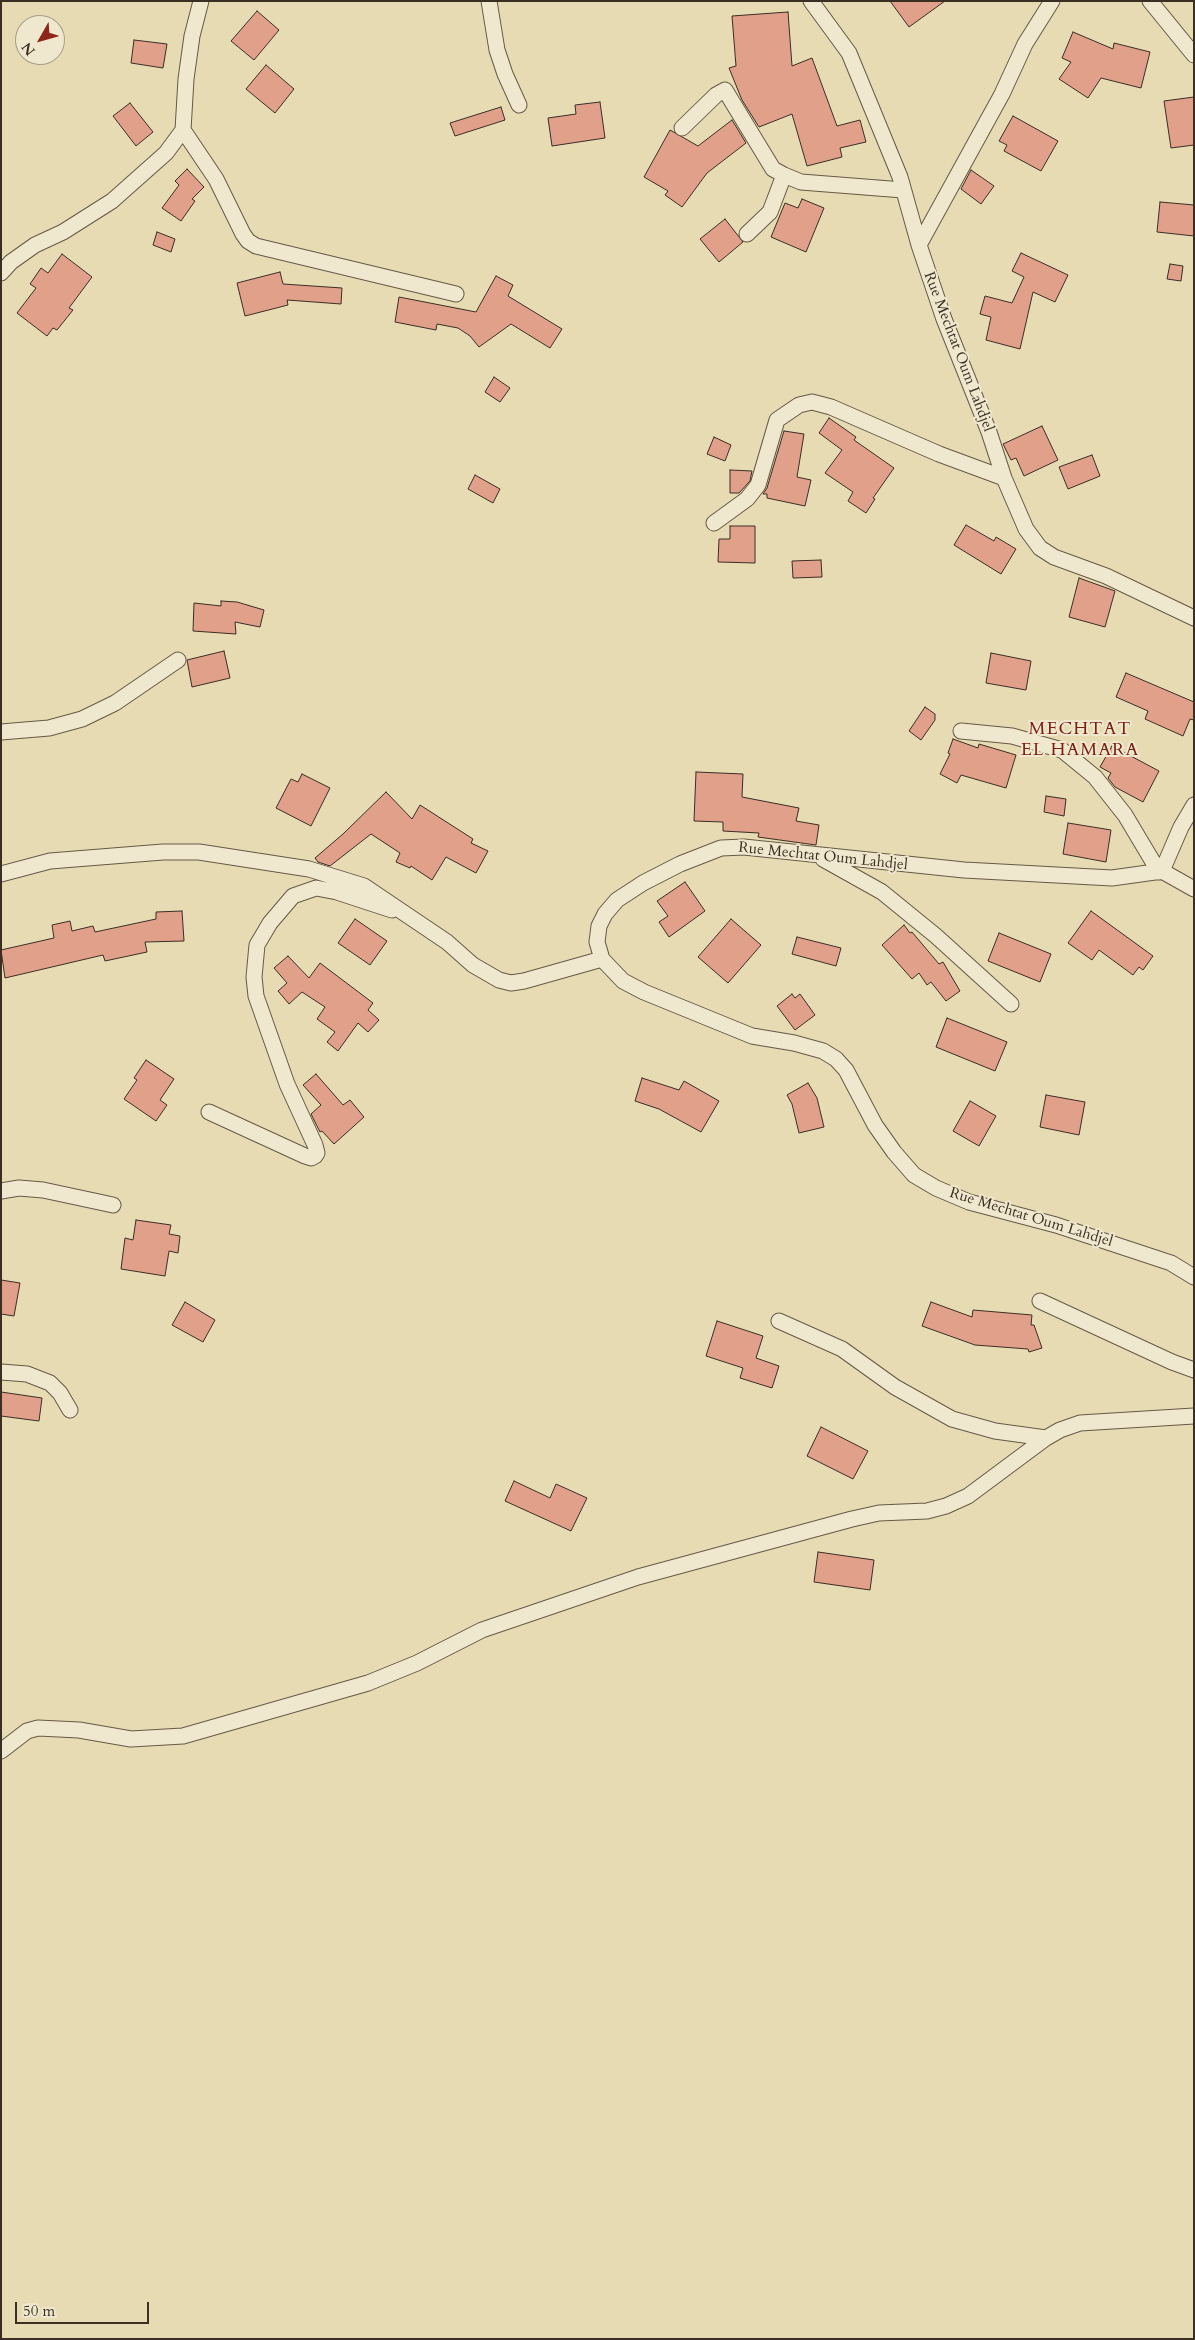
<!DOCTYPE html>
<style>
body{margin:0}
#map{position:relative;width:1195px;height:2340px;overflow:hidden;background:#e7dbb4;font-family:Cardo,serif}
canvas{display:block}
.frame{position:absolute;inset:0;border:2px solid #3b2e22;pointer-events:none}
.north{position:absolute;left:15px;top:15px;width:50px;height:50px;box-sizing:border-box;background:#efe8ce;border:1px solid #a79e89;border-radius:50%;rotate:232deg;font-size:14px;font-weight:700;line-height:20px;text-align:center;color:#3b2e22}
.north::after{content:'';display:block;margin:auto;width:18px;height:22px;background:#8f2418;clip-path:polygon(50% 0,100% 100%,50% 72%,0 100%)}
.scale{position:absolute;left:15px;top:2302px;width:134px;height:22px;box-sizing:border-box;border:2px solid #3b2e22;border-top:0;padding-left:6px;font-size:15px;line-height:18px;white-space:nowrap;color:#3b2e22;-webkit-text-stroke:4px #efe8ce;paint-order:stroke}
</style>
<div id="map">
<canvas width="1195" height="2340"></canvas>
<div class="frame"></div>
<div class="north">N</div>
<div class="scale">50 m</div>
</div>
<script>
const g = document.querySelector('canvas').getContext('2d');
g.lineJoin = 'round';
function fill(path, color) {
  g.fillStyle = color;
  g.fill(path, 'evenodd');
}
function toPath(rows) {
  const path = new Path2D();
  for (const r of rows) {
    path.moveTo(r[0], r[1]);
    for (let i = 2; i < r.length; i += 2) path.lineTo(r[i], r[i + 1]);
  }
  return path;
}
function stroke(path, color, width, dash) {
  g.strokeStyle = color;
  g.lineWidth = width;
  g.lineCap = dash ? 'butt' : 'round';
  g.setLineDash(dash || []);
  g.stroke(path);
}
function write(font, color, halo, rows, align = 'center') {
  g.font = font + ' Cardo,serif';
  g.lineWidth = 4;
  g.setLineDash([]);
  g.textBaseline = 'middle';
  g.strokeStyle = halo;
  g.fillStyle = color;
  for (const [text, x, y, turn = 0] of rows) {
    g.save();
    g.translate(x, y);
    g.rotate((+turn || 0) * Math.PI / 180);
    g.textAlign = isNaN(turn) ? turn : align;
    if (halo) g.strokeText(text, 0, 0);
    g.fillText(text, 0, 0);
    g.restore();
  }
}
const building = toPath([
 [890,1,945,1,909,27,890,1],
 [257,11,279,30,254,60,231,41,257,11],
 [788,12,792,66,812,58,837,126,860,120,866,142,840,148,842,157,807,166,792,114,759,127,742,100,729,68,736,66,732,16,788,12],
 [1073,32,1113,49,1114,43,1150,52,1141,88,1101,78,1088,98,1059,79,1071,62,1062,58,1073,32],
 [134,40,167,44,163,68,131,63,134,40],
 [266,65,294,89,275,113,246,89,266,65],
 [1194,97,1194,145,1171,148,1164,101,1194,97],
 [600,102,605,138,552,146,548,118,576,114,575,105,600,102],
 [130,103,153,132,136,146,113,116,130,103],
 [501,107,505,120,455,136,450,123,501,107],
 [1013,116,1058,141,1041,171,1004,151,1007,145,999,141,1013,116],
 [732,120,746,143,707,173,682,207,665,195,668,191,644,177,670,130,698,146,732,120],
 [187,169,204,187,192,199,195,201,181,221,162,208,179,185,175,181,187,169],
 [971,170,994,186,981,204,961,189,971,170],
 [802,199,824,208,806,252,771,237,785,203,798,208,802,199],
 [1160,202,1194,205,1194,236,1157,232,1160,202],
 [725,219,743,242,719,262,700,239,725,219],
 [157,232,175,239,171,252,153,245,157,232],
 [1021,253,1068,275,1055,302,1033,292,1020,349,986,340,991,317,980,314,985,296,1012,303,1024,277,1012,271,1021,253],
 [62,254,92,277,69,308,73,310,57,330,53,328,47,336,17,313,36,288,30,284,41,268,48,273,62,254],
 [1170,264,1183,266,1181,281,1167,279,1170,264],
 [280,272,283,284,342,288,341,304,287,300,288,305,245,316,237,283,280,272],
 [496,276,513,285,508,296,562,329,550,348,511,324,479,347,470,336,458,328,437,324,436,330,395,322,399,297,476,312,496,276],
 [494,377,510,388,500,402,485,392,494,377],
 [829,418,856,437,854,440,894,468,873,498,875,499,866,513,848,501,853,492,825,473,842,450,819,433,829,418],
 [1042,426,1058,460,1024,476,1016,458,1011,460,1003,444,1042,426],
 [784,431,804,434,797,477,811,480,805,506,767,498,767,494,763,494,767,488,784,431],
 [714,437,731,445,725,461,707,454,714,437],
 [1092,455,1100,476,1068,489,1059,467,1092,455],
 [730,470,752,471,750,481,739,493,730,493,730,470],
 [475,475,500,489,493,503,468,489,475,475],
 [966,525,994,541,996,537,1016,549,1001,574,954,545,966,525],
 [730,526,755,526,755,563,718,562,719,539,730,539,730,526],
 [821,560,822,577,793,578,792,561,821,560],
 [1079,578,1115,591,1105,627,1069,617,1079,578],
 [221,601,237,602,264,610,260,627,235,622,236,634,193,631,194,603,221,606,221,601],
 [224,651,230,678,192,687,187,660,224,651],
 [991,653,1031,661,1026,690,986,683,991,653],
 [1126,673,1194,702,1194,720,1190,719,1183,736,1145,719,1148,711,1116,697,1126,673],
 [925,707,935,714,935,720,921,740,909,731,925,707],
 [953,739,978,748,979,744,1016,755,1006,788,961,775,957,783,940,774,950,754,948,753,953,739],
 [1112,746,1159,771,1143,802,1115,787,1108,778,1111,773,1100,767,1112,746],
 [696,772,743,774,742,797,799,808,796,821,819,825,816,845,758,837,759,833,723,831,723,822,694,821,696,772],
 [302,774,330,788,311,826,276,808,291,779,298,782,302,774],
 [386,792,412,819,420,805,473,839,471,843,488,851,476,873,446,857,432,880,411,866,410,868,396,862,400,853,371,834,330,866,318,862,315,858,343,834,386,792],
 [1046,796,1066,799,1064,816,1044,812,1046,796],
 [1068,823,1111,830,1106,862,1063,854,1068,823],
 [685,882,705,911,669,937,659,922,668,916,657,901,685,882],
 [182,911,184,941,145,942,147,952,105,961,103,955,5,978,1,950,54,938,52,925,70,921,72,931,93,926,95,932,156,919,156,912,182,911],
 [1091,911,1153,956,1143,970,1139,967,1133,975,1099,950,1092,960,1068,943,1091,911],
 [355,919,387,941,370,965,338,943,355,919],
 [731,919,761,945,728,983,698,957,731,919],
 [904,925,910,933,912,932,939,964,943,962,960,991,946,1001,931,982,927,985,919,973,912,979,882,945,904,925],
 [999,933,1051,954,1040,982,988,961,999,933],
 [797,937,841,948,836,966,792,954,797,937],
 [288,956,309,978,320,963,373,1003,368,1010,379,1020,368,1032,358,1023,338,1051,327,1042,335,1032,317,1019,325,1007,302,992,289,1004,278,991,287,983,274,968,288,956],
 [792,994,795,998,800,994,815,1015,795,1030,777,1006,792,994],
 [947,1018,1007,1042,995,1071,936,1047,947,1018],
 [146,1060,174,1079,160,1100,167,1105,156,1121,124,1099,137,1080,134,1078,146,1060],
 [316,1074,343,1105,350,1100,364,1117,334,1144,322,1131,320,1132,311,1114,321,1105,303,1085,316,1074],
 [642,1078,679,1090,684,1081,719,1101,701,1132,659,1109,635,1101,642,1078],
 [808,1083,817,1098,824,1127,799,1133,792,1104,787,1095,808,1083],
 [1046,1095,1085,1102,1079,1135,1040,1127,1046,1095],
 [970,1101,996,1116,979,1146,953,1131,970,1101],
 [136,1220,171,1225,169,1234,180,1236,178,1253,169,1251,165,1276,121,1269,125,1238,133,1240,136,1220],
 [1,1280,20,1283,14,1316,1,1314,1,1280],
 [185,1302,215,1320,203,1342,172,1325,185,1302],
 [931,1302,972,1317,973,1310,1032,1315,1031,1325,1034,1325,1042,1348,1029,1352,1028,1349,975,1345,922,1326,931,1302],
 [717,1321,763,1336,756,1358,779,1366,772,1388,740,1378,743,1368,706,1356,717,1321],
 [1,1392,42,1398,39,1421,1,1416,1,1392],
 [821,1427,868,1451,853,1479,807,1456,821,1427],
 [514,1481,550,1498,556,1484,587,1498,571,1531,505,1501,514,1481],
 [818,1552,874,1560,870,1590,814,1582,818,1552]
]);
const street = toPath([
 [489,1,497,50,505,74,519,105],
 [811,1,849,53,900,177,919,245,944,319,989,432,1004,478,1026,529,1040,548,1054,557,1106,576,1194,618],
 [1150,1,1194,55],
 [682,128,716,95,725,90,773,169,784,175,801,182,903,190],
 [183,130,216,179,243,234,248,241,256,246,456,294],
 [747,234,770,212,784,175],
 [919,245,1002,94,1025,44,1052,1],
 [1,273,11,262,35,245,63,232,112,201,166,153,183,130,186,79,192,36,201,1],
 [714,523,747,499,758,485,777,420,799,405,812,402,831,407,939,454,1004,478],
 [961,731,1012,736,1062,750,1095,777,1125,815,1159,872],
 [1,732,49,728,82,719,115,703,178,660],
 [1194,805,1181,827,1162,871,1112,878,964,870,744,847,721,848,680,864,643,883,617,900,605,914,599,926,597,942,602,959,623,981,644,992,752,1036,794,1043,823,1051,836,1059,846,1070,875,1125,894,1152,914,1175,936,1188,969,1202,1056,1225,1171,1263,1194,1277],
 [823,859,882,892,936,936,1011,1004],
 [1162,871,1194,889],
 [1,874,50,861,163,852,199,852,309,869,364,886,447,942,473,965,499,980,511,983,524,981,602,959],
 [209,1112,305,1156,311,1158,315,1156,317,1153,315,1145,287,1084,256,996,254,977,257,945,270,923,293,896,316,888,337,892,392,910],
 [1,1191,19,1188,43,1190,113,1205],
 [1040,1301,1172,1362,1194,1370],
 [779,1321,842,1349,895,1387,952,1419,995,1431,1046,1438],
 [1,1372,27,1374,50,1383,60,1393,70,1410],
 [1,1751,27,1731,38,1728,79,1730,131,1739,183,1736,368,1683,417,1663,482,1630,638,1577,852,1519,879,1513,927,1511,946,1506,968,1496,1046,1438,1060,1430,1080,1423,1194,1416]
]);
const streetNames = [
 ["Rue Mechtat Oum Lahdjel",958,352,69],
 ["Rue Mechtat Oum Lahdjel",823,857,6],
 ["Rue Mechtat Oum Lahdjel",1031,1218,17]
];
const quarterNames = [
 ["MECHTAT",1080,730],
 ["EL HAMARA",1080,751]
];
fill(building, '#e0a08a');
stroke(building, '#3b2e22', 1);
stroke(street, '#665946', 17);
stroke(street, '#efe8ce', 15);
write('15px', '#3b2e22', '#efe8ce', streetNames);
g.letterSpacing = '1px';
write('18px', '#7a1f14', '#efe8ce', quarterNames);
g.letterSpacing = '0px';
</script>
